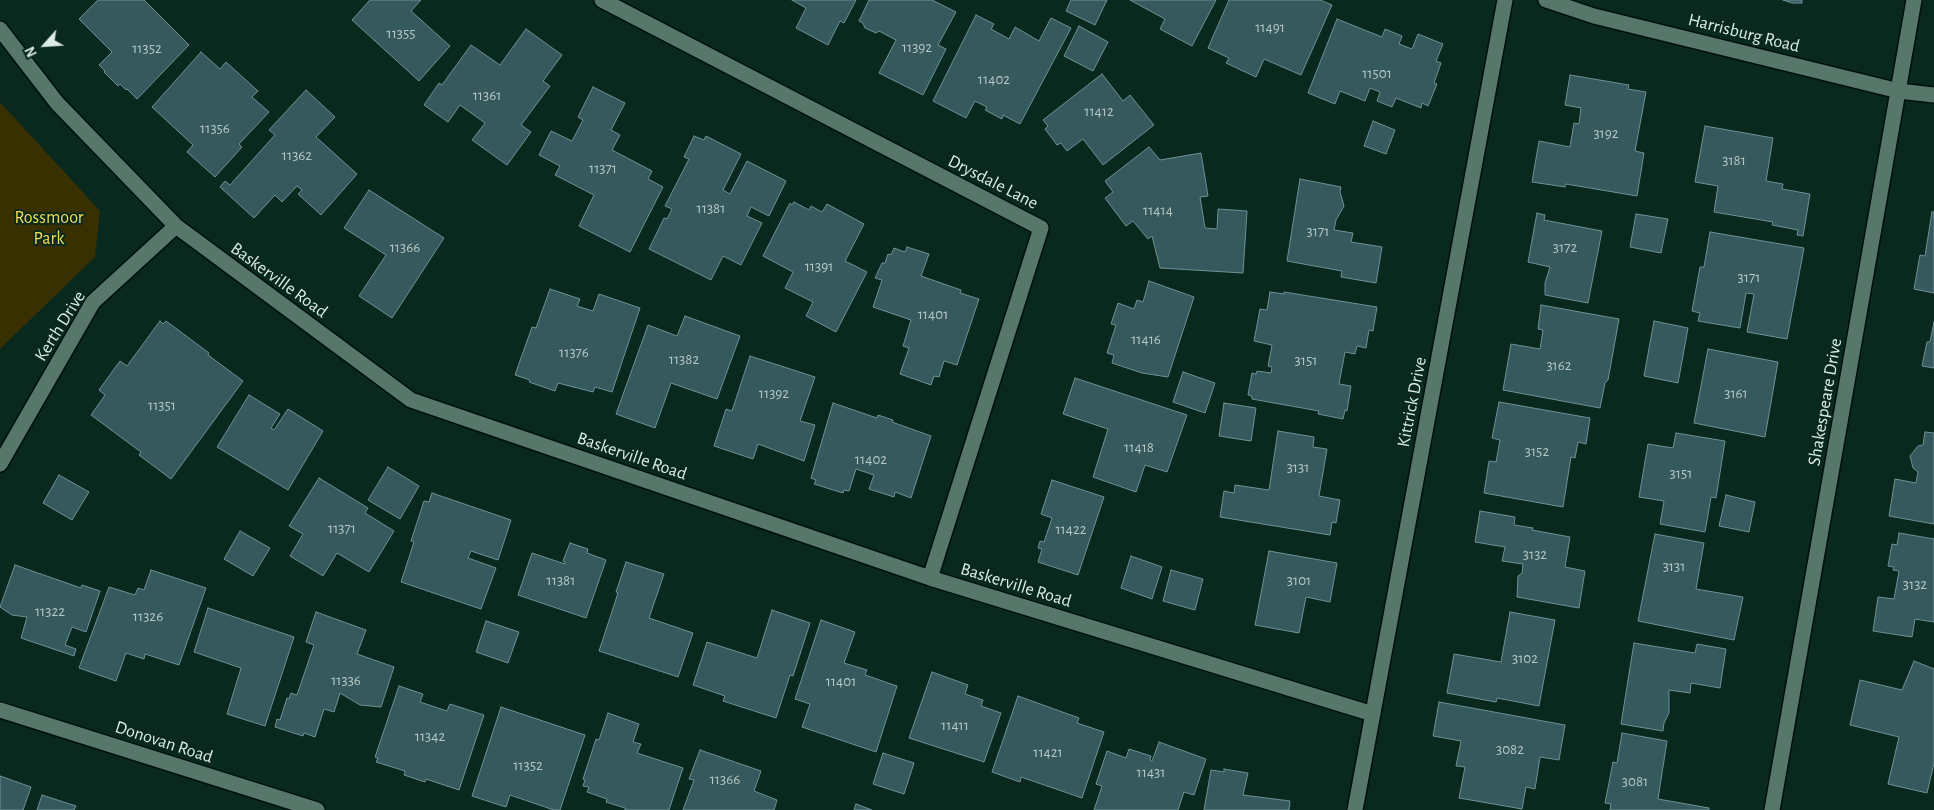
<!DOCTYPE html>
<style>
body{margin:0}
#map{position:relative;width:1934px;height:810px;overflow:hidden;background:#09291f;font-family:"Alegreya Sans",sans-serif}
canvas{display:block}
.north{position:absolute;left:20px;top:20px;width:50px;height:50px;-webkit-text-stroke:4px #09291f;paint-order:stroke;rotate:244deg;font-size:14px;font-weight:700;line-height:20px;text-align:center;color:#dbece5}
.north::after{content:'';display:block;margin:auto;width:18px;height:22px;background:#dbece5;clip-path:polygon(50% 0,100% 100%,50% 72%,0 100%)}
</style>
<div id="map">
<canvas width="1934" height="810"></canvas>
<div class="north">N</div>
</div>
<script>
const g = document.querySelector('canvas').getContext('2d');
g.lineJoin = 'round';
function fill(path, color) {
  g.fillStyle = color;
  g.fill(path, 'evenodd');
}
function toPath(rows) {
  const path = new Path2D();
  for (const r of rows) {
    path.moveTo(r[0], r[1]);
    for (let i = 2; i < r.length; i += 2) path.lineTo(r[i], r[i + 1]);
  }
  return path;
}
function stroke(path, color, width, dash) {
  g.strokeStyle = color;
  g.lineWidth = width;
  g.lineCap = dash ? 'butt' : 'round';
  g.setLineDash(dash || []);
  g.stroke(path);
}
function write(font, color, halo, rows, align = 'center') {
  g.font = font + ' "Alegreya Sans",sans-serif';
  g.lineWidth = 4;
  g.setLineDash([]);
  g.textBaseline = 'middle';
  g.strokeStyle = halo;
  g.fillStyle = color;
  for (const [text, x, y, turn = 0] of rows) {
    g.save();
    g.translate(x, y);
    g.rotate((+turn || 0) * Math.PI / 180);
    g.textAlign = isNaN(turn) ? turn : align;
    if (halo) g.strokeText(text, 0, 0);
    g.fillText(text, 0, 0);
    g.restore();
  }
}
const green = toPath([
 [0,102,100,211,95,257,0,349]
]);
const building = toPath([
 [98,0,144,0,189,45,137,99,127,89,126,90,120,84,118,86,104,72,105,71,99,65,112,52,79,19,98,0],
 [370,0,421,0,411,11,450,46,419,81,352,20,370,0],
 [792,0,856,0,844,23,840,21,828,45,796,28,806,8,792,0],
 [869,0,932,0,956,12,938,45,946,49,923,95,879,73,896,40,879,31,876,33,865,28,863,23,859,21,869,0],
 [1071,0,1107,0,1095,25,1066,11,1071,0],
 [1130,0,1216,0,1192,46,1160,29,1165,19,1130,0],
 [1229,0,1320,0,1332,5,1301,75,1264,59,1256,77,1226,63,1229,58,1208,48,1229,0],
 [1783,0,1802,0,1802,3,1792,3,1783,0],
 [976,15,994,24,991,29,1009,39,1015,27,1039,41,1051,18,1071,28,1020,124,1003,115,1002,119,985,110,987,107,975,101,966,118,933,101,976,15],
 [1337,19,1382,37,1385,29,1402,36,1399,44,1412,49,1418,34,1443,44,1436,61,1441,63,1434,83,1437,84,1428,106,1422,103,1421,108,1396,98,1392,107,1377,101,1380,92,1370,88,1365,101,1340,91,1335,104,1308,93,1337,19],
 [1079,26,1108,42,1093,71,1064,56,1079,26],
 [526,29,562,55,543,81,550,86,521,125,531,132,507,165,472,140,485,123,460,105,448,122,424,105,439,83,442,85,471,45,500,65,526,29],
 [201,52,220,69,226,62,258,91,252,97,269,112,239,144,242,147,215,177,187,152,193,145,152,107,201,52],
 [1102,74,1123,101,1130,95,1154,125,1103,165,1083,139,1067,151,1061,143,1057,145,1045,129,1048,126,1043,120,1102,74],
 [1570,75,1629,85,1628,89,1646,92,1635,151,1644,153,1637,196,1566,184,1565,187,1532,182,1539,141,1570,147,1574,123,1579,124,1581,108,1565,105,1570,75],
 [593,87,625,103,611,130,620,135,612,150,652,171,648,179,663,187,630,252,579,226,594,195,555,175,560,166,539,155,551,131,572,141,583,120,578,117,593,87],
 [306,90,335,117,316,137,357,174,321,215,298,194,302,190,297,186,282,202,275,195,254,218,220,187,225,181,230,185,275,135,269,130,306,90],
 [1373,121,1395,130,1386,154,1364,146,1373,121],
 [1705,126,1773,138,1766,181,1783,184,1782,189,1810,194,1803,236,1797,235,1798,230,1772,225,1773,222,1714,212,1718,186,1695,182,1705,126],
 [694,136,704,140,706,136,741,154,723,190,730,194,747,161,786,181,769,216,751,207,747,216,762,223,741,265,723,256,711,280,649,249,664,218,667,219,672,209,665,206,689,159,684,157,694,136],
 [1149,147,1160,160,1201,153,1208,196,1200,197,1205,228,1217,229,1218,209,1247,211,1243,273,1160,268,1152,236,1148,239,1133,221,1126,226,1105,198,1113,192,1105,181,1149,147],
 [1300,179,1341,187,1340,192,1344,206,1336,220,1334,230,1353,233,1351,242,1382,247,1376,283,1341,277,1342,271,1287,261,1300,179],
 [369,190,444,238,392,318,359,296,386,255,344,228,369,190],
 [794,202,809,210,811,206,822,212,827,204,864,224,845,261,867,272,836,332,806,316,813,302,785,288,793,272,763,256,790,203,792,205,794,202],
 [1932,212,1934,212,1934,293,1914,289,1920,255,1925,256,1932,212],
 [1537,213,1545,215,1544,220,1602,231,1588,303,1545,295,1545,283,1550,267,1528,262,1537,213],
 [1636,214,1668,219,1661,253,1630,247,1636,214],
 [1710,232,1804,248,1787,339,1747,332,1754,294,1746,293,1740,328,1698,321,1700,313,1692,311,1700,267,1704,267,1710,232],
 [907,247,929,254,921,276,961,290,960,293,979,299,957,365,944,361,939,377,934,376,931,385,900,374,909,348,903,346,911,320,873,307,882,280,875,278,882,263,885,263,888,254,891,255,894,248,905,252,907,247],
 [1149,281,1194,297,1168,377,1142,373,1112,363,1114,355,1107,353,1116,325,1111,324,1118,303,1134,309,1137,300,1143,302,1149,281],
 [550,289,580,299,577,306,593,311,599,294,640,308,612,392,595,387,593,392,558,383,555,391,529,382,530,380,515,375,532,327,536,328,550,289],
 [1270,292,1284,294,1284,292,1377,307,1373,331,1369,330,1366,348,1357,346,1355,354,1345,352,1339,384,1351,386,1347,411,1345,410,1343,419,1318,414,1319,411,1252,399,1252,396,1248,395,1252,373,1256,374,1257,371,1271,373,1272,367,1268,366,1272,345,1254,341,1260,309,1267,310,1270,292],
 [1541,305,1619,319,1608,380,1605,383,1600,408,1503,390,1511,344,1540,349,1543,330,1538,329,1541,305],
 [685,316,740,336,717,399,671,383,655,428,616,414,648,325,677,336,685,316],
 [160,321,163,324,166,321,209,353,208,355,243,381,171,479,139,455,141,452,91,415,105,395,99,390,120,361,127,366,160,321],
 [1654,321,1688,328,1678,383,1644,376,1654,321],
 [1934,322,1934,368,1922,366,1927,342,1930,342,1934,322],
 [1708,349,1778,362,1765,437,1694,423,1708,349],
 [750,356,815,377,800,421,815,425,804,461,758,444,753,459,714,446,726,409,732,411,750,356],
 [1183,372,1215,383,1205,413,1173,402,1183,372],
 [1075,378,1187,415,1167,472,1145,465,1136,492,1093,477,1108,429,1063,414,1075,378],
 [249,395,280,414,271,428,274,430,288,409,323,431,288,490,217,447,249,395],
 [1499,402,1590,418,1586,444,1578,442,1575,458,1571,457,1563,507,1484,493,1489,461,1496,462,1500,440,1492,438,1499,402],
 [833,403,877,418,878,415,893,420,892,422,931,436,911,498,895,492,894,497,869,489,874,475,856,469,849,491,844,490,843,493,814,484,816,480,811,478,833,403],
 [1224,403,1256,408,1251,441,1219,436,1224,403],
 [1278,431,1314,437,1313,447,1327,449,1319,496,1340,500,1336,523,1332,522,1330,535,1220,517,1224,491,1234,493,1235,485,1269,490,1278,431],
 [1925,432,1934,433,1934,524,1889,516,1895,479,1916,483,1918,472,1913,468,1910,456,1918,446,1923,445,1925,432],
 [1676,433,1725,441,1716,498,1711,497,1705,532,1660,524,1664,501,1639,497,1648,444,1673,448,1676,433],
 [388,467,419,486,400,519,368,500,388,467],
 [59,475,89,492,72,520,43,503,59,475],
 [319,478,368,508,365,513,394,531,369,572,337,553,323,576,290,556,303,534,289,526,319,478],
 [1052,480,1104,497,1078,575,1038,562,1042,549,1038,548,1040,541,1044,542,1052,518,1041,514,1052,480],
 [432,493,511,520,498,560,471,551,468,558,496,568,481,609,401,582,414,542,411,541,424,501,429,502,432,493],
 [1726,495,1755,502,1749,532,1719,526,1726,495],
 [1480,511,1515,517,1514,525,1533,528,1532,530,1570,537,1565,567,1585,571,1579,608,1517,597,1518,576,1522,573,1523,564,1502,561,1505,547,1475,542,1480,511],
 [240,531,270,548,253,576,224,559,240,531],
 [1899,533,1934,539,1934,622,1915,619,1912,637,1873,631,1878,597,1894,599,1899,571,1893,570,1894,567,1888,566,1892,544,1897,545,1899,533],
 [1655,534,1704,543,1696,589,1743,597,1734,640,1638,621,1655,534],
 [570,543,588,549,587,553,606,560,586,618,518,595,532,553,565,564,565,562,563,561,570,543],
 [1269,551,1337,563,1330,602,1306,597,1299,633,1255,625,1269,551],
 [1131,556,1162,567,1152,599,1121,588,1131,556],
 [626,562,664,574,649,618,693,633,678,677,599,651,618,593,616,592,626,562],
 [15,565,81,588,82,585,100,591,86,632,72,627,65,645,76,649,74,656,21,638,27,617,12,615,0,607,15,565],
 [151,570,206,588,179,665,145,654,144,659,126,653,116,681,79,668,109,587,135,595,138,588,144,590,151,570],
 [1171,570,1203,579,1195,610,1163,601,1171,570],
 [208,608,294,637,265,726,227,714,241,668,194,652,208,608],
 [772,610,810,623,793,676,790,675,776,718,723,701,725,696,693,685,707,642,757,658,772,610],
 [316,612,366,630,357,654,394,667,381,707,360,705,340,693,334,712,324,709,315,737,304,733,303,736,275,727,277,719,280,720,287,698,289,699,291,693,297,695,314,645,306,642,316,612],
 [1510,612,1555,620,1539,706,1497,698,1496,702,1447,693,1454,654,1501,662,1510,612],
 [821,620,855,632,844,663,867,670,865,675,897,686,876,752,802,727,810,704,795,699,821,620],
 [486,621,519,632,508,663,476,652,486,621],
 [1634,643,1695,653,1697,644,1726,649,1720,688,1691,683,1690,693,1669,690,1669,713,1664,723,1663,731,1621,724,1634,643],
 [1914,661,1934,669,1934,763,1927,793,1888,784,1899,737,1850,725,1860,680,1902,690,1914,661],
 [932,672,968,685,965,694,983,700,981,706,1001,713,984,762,909,738,932,672],
 [399,686,423,694,420,702,447,711,450,704,484,715,459,790,426,779,425,782,404,775,405,771,376,762,378,758,375,757,399,686],
 [1018,696,1079,718,1077,723,1104,732,1082,798,1021,777,1020,782,992,772,1018,696],
 [1439,702,1565,725,1559,760,1540,757,1535,789,1526,787,1522,809,1459,798,1465,767,1456,766,1461,741,1433,736,1439,702],
 [501,707,585,735,560,810,554,810,510,795,506,807,472,796,501,707],
 [608,713,639,724,633,742,641,744,637,753,683,768,669,810,625,810,625,808,606,802,607,799,587,792,589,787,583,786,585,780,583,779,596,739,599,740,608,713],
 [1622,733,1667,741,1658,799,1709,808,1709,810,1610,810,1611,804,1605,803,1613,762,1617,763,1622,733],
 [1159,742,1206,759,1194,795,1184,792,1178,810,1094,810,1102,786,1096,784,1107,751,1126,758,1129,749,1151,756,1150,760,1152,761,1159,742],
 [700,750,761,771,754,791,777,800,774,810,683,810,694,780,689,779,700,750],
 [883,753,914,763,904,794,873,784,883,753],
 [1224,769,1248,773,1243,795,1290,801,1289,810,1204,810,1211,770,1224,772,1224,769],
 [0,776,31,787,23,810,0,810,0,776],
 [42,795,76,806,74,810,37,810,42,795],
 [856,804,872,810,854,810,856,804]
]);
const minor = toPath([
 [602,0,1041,228,930,578],
 [1546,0,1594,16,1899,91,1934,95],
 [0,29,57,103,176,226,411,400,930,578,1373,714],
 [0,464,93,302,176,226],
 [0,710,317,810],
 [1355,810,1505,0],
 [1772,810,1914,0]
]);
const numberNames = [
 ["11491",1270,27],
 ["11355",401,33],
 ["11392",917,47],
 ["11352",147,48],
 ["11501",1377,73],
 ["11402",994,79],
 ["11361",487,95],
 ["11412",1099,111],
 ["11356",215,128],
 ["3192",1606,133],
 ["11362",297,155],
 ["3181",1734,160],
 ["11371",603,168],
 ["11381",711,208],
 ["11414",1158,210],
 ["3171",1318,231],
 ["11366",405,247],
 ["3172",1565,247],
 ["11391",819,266],
 ["3171",1749,277],
 ["11401",933,314],
 ["11416",1146,339],
 ["11376",574,352],
 ["11382",684,359],
 ["3151",1306,360],
 ["3162",1559,365],
 ["11392",774,393],
 ["3161",1736,393],
 ["11351",162,405],
 ["11418",1139,447],
 ["3152",1537,451],
 ["11402",871,459],
 ["3131",1298,467],
 ["3151",1681,473],
 ["11371",342,528],
 ["11422",1071,529],
 ["3132",1535,554],
 ["3131",1674,566],
 ["11381",561,580],
 ["3101",1299,580],
 ["3132",1915,584],
 ["11322",50,611],
 ["11326",148,616],
 ["3102",1525,658],
 ["11336",346,680],
 ["11401",841,681],
 ["11411",955,725],
 ["11342",430,736],
 ["3082",1510,749],
 ["11421",1048,752],
 ["11352",528,765],
 ["11431",1151,772],
 ["11366",725,779],
 ["3081",1635,781]
];
const streetNames = [
 ["Harrisburg Road",1744,33,14],
 ["Drysdale Lane",993,182,27],
 ["Baskerville Road",279,280,36],
 ["Kerth Drive",60,326,-58],
 ["Kittrick Drive",1412,402,-79],
 ["Shakespeare Drive",1825,402,-80],
 ["Baskerville Road",632,456,19],
 ["Baskerville Road",1016,585,17],
 ["Donovan Road",164,742,18]
];
const parkNames = [
 ["Rossmoor",49,218],
 ["Park",49,239]
];
fill(green, '#383001');
fill(building, '#36595d');
stroke(building, '#6d9296', 1);
stroke(minor, '#00100a', 18);
stroke(minor, '#57776b', 15);
write('15px', '#b2c7c3', null, numberNames);
write('18px', '#dbece5', '#09291f', streetNames);
write('18px', '#f0da58', '#09291f', parkNames);
</script>
